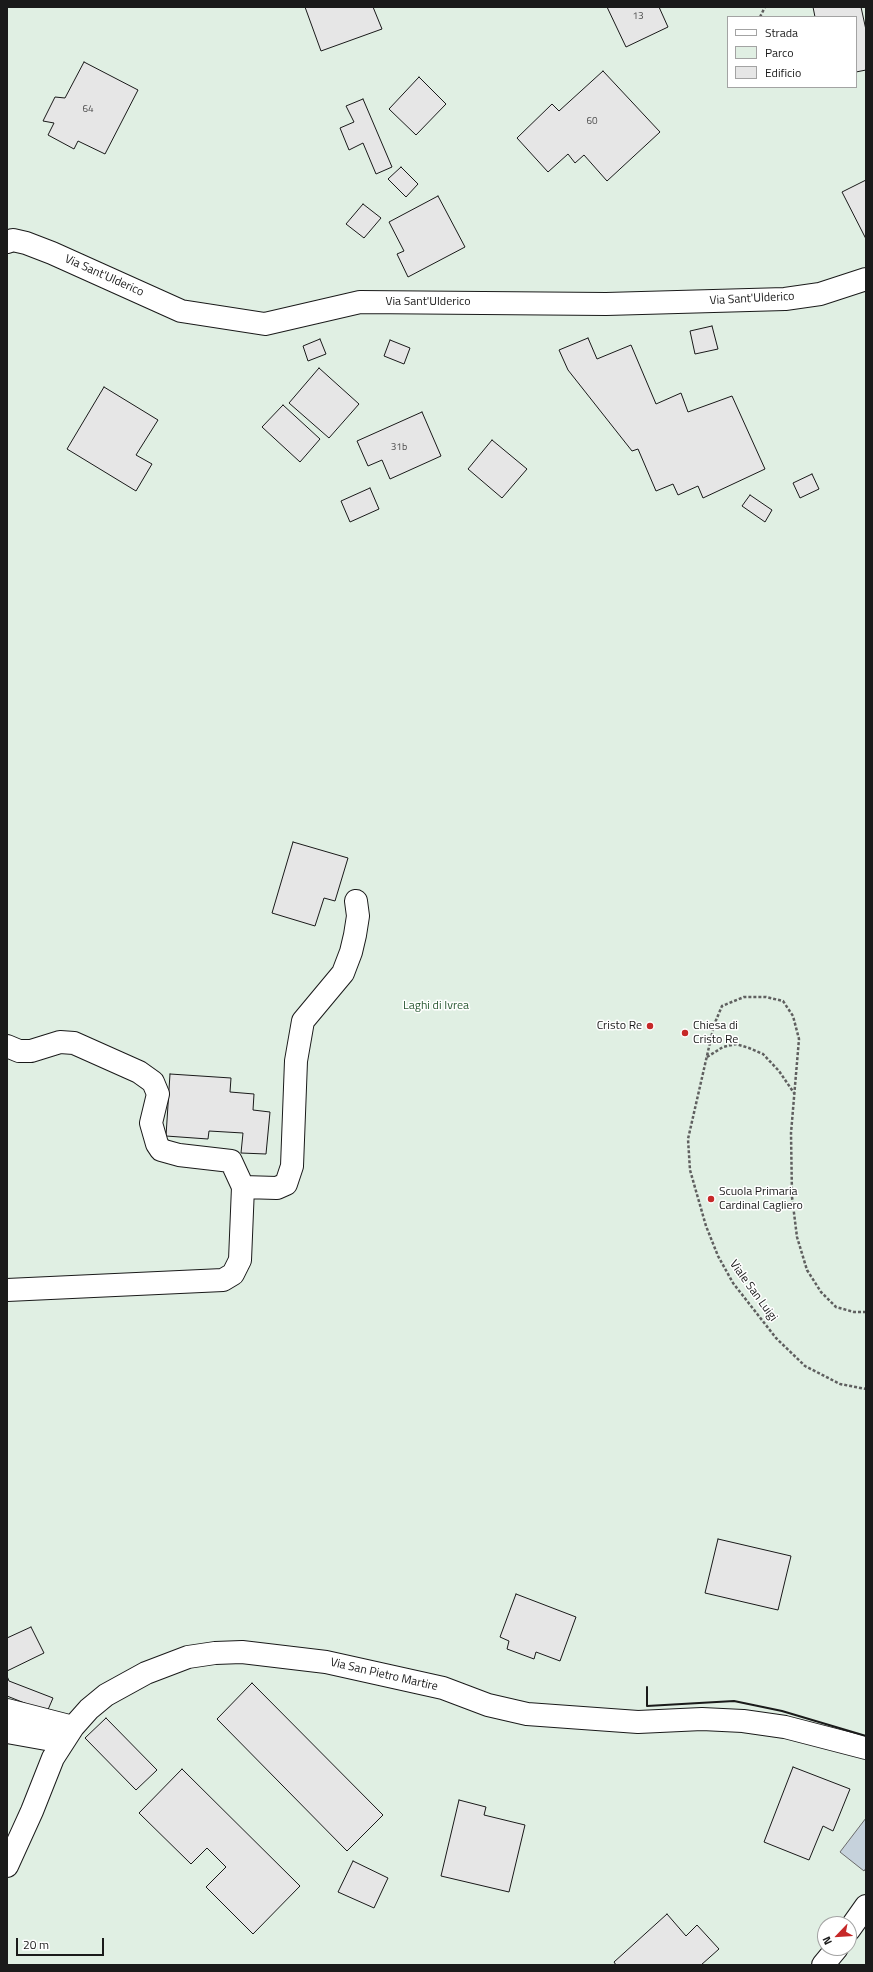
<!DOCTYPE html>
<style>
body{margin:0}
#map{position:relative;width:873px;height:1972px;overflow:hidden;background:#fff;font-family:"Titillium Web",sans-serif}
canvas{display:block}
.frame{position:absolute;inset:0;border:8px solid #1a1a1a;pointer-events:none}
.legend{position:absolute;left:727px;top:16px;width:130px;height:72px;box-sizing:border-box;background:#fff;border:1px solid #a3a3a3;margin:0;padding:5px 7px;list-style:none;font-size:12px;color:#1a1a1a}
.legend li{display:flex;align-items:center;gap:8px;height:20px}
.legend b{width:20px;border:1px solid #a3a3a3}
.north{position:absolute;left:817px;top:1916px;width:40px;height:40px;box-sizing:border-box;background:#fff;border:1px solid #a3a3a3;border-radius:50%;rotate:245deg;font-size:11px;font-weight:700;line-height:16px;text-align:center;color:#1a1a1a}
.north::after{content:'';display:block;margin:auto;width:14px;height:18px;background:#c62828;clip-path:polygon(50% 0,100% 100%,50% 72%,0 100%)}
.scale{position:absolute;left:16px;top:1938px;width:88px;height:18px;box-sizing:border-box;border:2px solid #1a1a1a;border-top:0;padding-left:5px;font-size:12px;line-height:14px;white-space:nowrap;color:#1a1a1a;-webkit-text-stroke:3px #fff;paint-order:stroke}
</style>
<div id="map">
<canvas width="873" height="1972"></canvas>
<div class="frame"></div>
<ul class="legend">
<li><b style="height:5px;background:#fff"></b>Strada</li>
<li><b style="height:11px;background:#e0efe3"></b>Parco</li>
<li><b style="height:11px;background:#e6e6e6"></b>Edificio</li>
</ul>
<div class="north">N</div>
<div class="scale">20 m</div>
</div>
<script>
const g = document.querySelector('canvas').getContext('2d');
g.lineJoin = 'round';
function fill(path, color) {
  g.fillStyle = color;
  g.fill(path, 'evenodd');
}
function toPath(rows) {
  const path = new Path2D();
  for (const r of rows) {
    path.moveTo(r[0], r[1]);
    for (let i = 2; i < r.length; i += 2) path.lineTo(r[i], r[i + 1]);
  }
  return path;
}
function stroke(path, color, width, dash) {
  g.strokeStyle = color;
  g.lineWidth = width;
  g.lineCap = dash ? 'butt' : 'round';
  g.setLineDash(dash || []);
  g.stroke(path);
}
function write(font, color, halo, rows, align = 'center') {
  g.font = font + ' "Titillium Web",sans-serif';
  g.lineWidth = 3;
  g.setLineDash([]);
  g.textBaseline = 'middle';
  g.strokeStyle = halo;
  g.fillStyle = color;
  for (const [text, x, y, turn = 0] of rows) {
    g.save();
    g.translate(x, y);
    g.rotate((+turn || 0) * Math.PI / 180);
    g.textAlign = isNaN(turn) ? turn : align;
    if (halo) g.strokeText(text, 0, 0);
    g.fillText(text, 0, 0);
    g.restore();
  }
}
const green = toPath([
 [7,7,866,7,866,1965,7,1965,7,7],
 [728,17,856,17,856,87,728,87,728,17],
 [825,1924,849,1924,849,1948,825,1948,825,1924]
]);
const water = toPath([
 [866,1818,866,1868,864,1871,840,1852,866,1818]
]);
const building = toPath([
 [305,7,373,7,382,29,321,51,305,7],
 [607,7,659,7,668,27,626,47,607,7],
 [813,7,861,7,866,30,866,70,856,72,856,17,815,17,813,7],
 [84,62,138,90,105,154,78,141,74,149,48,135,54,123,43,121,55,97,65,98,84,62],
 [603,71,660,132,607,181,584,155,575,163,568,154,548,172,517,138,552,104,559,111,603,71],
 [419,77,446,104,416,135,389,109,419,77],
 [363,99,392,167,376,174,363,143,349,150,340,128,354,122,346,106,363,99],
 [401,167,418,184,406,197,388,179,401,167],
 [866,180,866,239,842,192,866,180],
 [438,196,465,247,408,277,397,254,404,251,389,222,438,196],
 [363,204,381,218,364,238,346,224,363,204],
 [712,326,718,349,695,354,690,331,712,326],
 [588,338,597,359,631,345,656,404,681,393,688,412,732,396,765,469,703,498,698,486,678,495,673,484,656,491,638,449,632,451,568,370,559,350,588,338],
 [320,339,326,354,308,361,303,346,320,339],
 [390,340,410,348,404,364,384,356,390,340],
 [319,368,359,404,329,438,289,403,319,368],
 [104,387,158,420,136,455,152,464,136,491,67,449,104,387],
 [283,405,320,439,300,462,262,427,283,405],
 [422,412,441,456,390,479,382,460,368,466,357,441,422,412],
 [492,440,527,469,502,498,468,469,492,440],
 [812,474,819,489,800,498,793,483,812,474],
 [370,488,379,509,350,522,341,501,370,488],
 [750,495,772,510,765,522,742,506,750,495],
 [293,842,348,858,335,901,324,898,315,926,272,913,293,842],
 [170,1074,231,1078,230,1092,254,1094,253,1110,270,1112,266,1154,241,1153,243,1133,209,1131,208,1139,166,1136,170,1074],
 [718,1539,791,1556,778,1610,705,1593,718,1539],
 [516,1594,576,1617,560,1661,536,1652,534,1659,507,1649,509,1641,500,1637,516,1594],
 [31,1627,44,1653,7,1671,7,1638,31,1627],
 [7,1676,9,1681,53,1698,47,1712,7,1696,7,1676],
 [252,1683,383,1815,347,1851,217,1719,252,1683],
 [106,1718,157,1770,136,1790,85,1738,106,1718],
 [793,1767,850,1789,833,1831,823,1826,809,1860,764,1842,793,1767],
 [182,1769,300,1886,253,1934,206,1887,226,1867,207,1848,191,1864,139,1813,182,1769],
 [459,1800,486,1807,484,1815,525,1825,509,1892,441,1876,459,1800],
 [353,1861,388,1878,374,1908,338,1892,353,1861],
 [667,1914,686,1936,697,1925,719,1949,701,1965,616,1965,614,1962,667,1914]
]);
const path = toPath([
 [760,17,765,7],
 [707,1057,723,1047,736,1044,749,1048,763,1054,779,1071,794,1093],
 [866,1312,854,1312,836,1307,821,1292,807,1270,797,1237,792,1197,791,1133,799,1039,793,1016,783,1001,766,997,744,997,722,1006,714,1025,688,1139,690,1170,706,1226,718,1256,733,1283,776,1338,805,1366,840,1384,866,1389]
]);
const minor = toPath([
 [7,242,13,240,26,243,52,253,181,311,265,324,360,302,606,304,785,299,820,294,866,279],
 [7,1046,19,1051,31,1051,60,1042,74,1043,139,1072,153,1082,158,1094,151,1123,157,1144,161,1150,179,1155,231,1161,243,1187,240,1260,233,1274,223,1280,7,1290],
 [243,1187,277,1188,286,1184,292,1166,296,1061,303,1021,343,973,351,952,355,935,358,916,356,901],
 [7,1710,73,1727],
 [7,1732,63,1742],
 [7,1866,32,1811,53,1758,73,1727,89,1709,106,1695,146,1673,188,1657,215,1653,242,1652,326,1662,443,1688,488,1705,527,1714,638,1722,702,1719,743,1721,785,1727,866,1748],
 [849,1930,866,1906],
 [823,1965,837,1948]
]);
const wall = toPath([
 [647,1687,647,1706,734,1701,782,1711,866,1736]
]);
const markers = [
 [650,1026,4,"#c62828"],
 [685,1033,4,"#c62828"],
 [711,1199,4,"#c62828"]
];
const numberNames = [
 ["13",638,17],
 ["64",88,110],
 ["60",592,122],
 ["31b",399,448]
];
const streetNames = [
 ["Via Sant'Ulderico",104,276,24],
 ["Via Sant'Ulderico",752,299,-3],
 ["Via Sant'Ulderico",428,302],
 ["Viale San Luigi",753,1291,54],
 ["Via San Pietro Martire",384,1675,13]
];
const parkNames = [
 ["Laghi di Ivrea",436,1006]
];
const poiNames = [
 ["Cristo Re",642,1026,"right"],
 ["Chiesa di",693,1026],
 ["Cristo Re",693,1040],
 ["Scuola Primaria",719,1192],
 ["Cardinal Cagliero",719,1206]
];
fill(green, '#e0efe3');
stroke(green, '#6a6a6a', 1);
fill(water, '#c6d2dc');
stroke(water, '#6a6a6a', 1);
fill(building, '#e6e6e6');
stroke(building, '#1a1a1a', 1);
stroke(minor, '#1a1a1a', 24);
stroke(path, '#5f5f5f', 2.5, [3, 2]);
stroke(minor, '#fff', 22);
stroke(wall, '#1a1a1a', 2);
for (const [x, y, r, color] of markers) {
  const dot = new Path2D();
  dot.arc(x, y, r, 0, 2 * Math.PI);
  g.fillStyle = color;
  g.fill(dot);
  stroke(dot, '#fff', 1.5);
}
write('10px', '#4d4d4d', null, numberNames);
write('12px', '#1a1a1a', '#fff', streetNames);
write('12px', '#2b5a34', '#fff', parkNames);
write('12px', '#1a1a1a', '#fff', poiNames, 'left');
</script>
